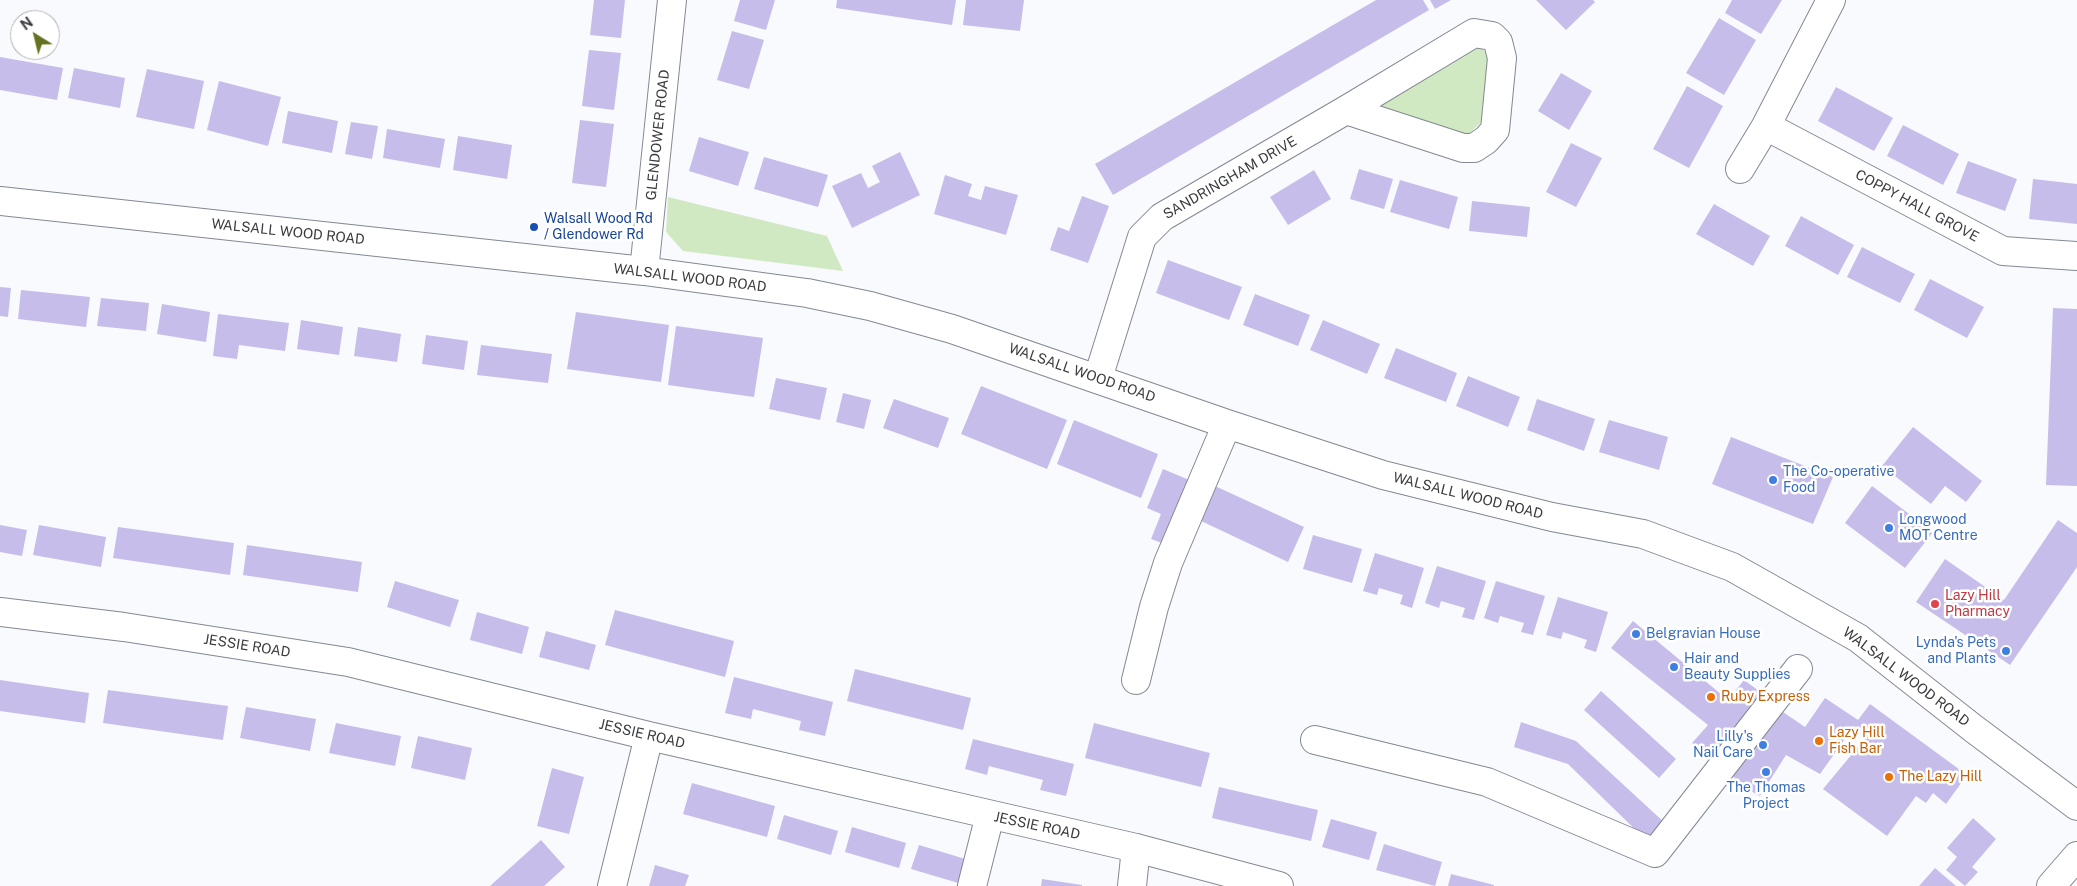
<!DOCTYPE html>
<style>
body{margin:0}
#map{position:relative;width:2077px;height:886px;overflow:hidden;background:#f8fafe;font-family:"Public Sans",sans-serif}
canvas{display:block}
.north{position:absolute;left:10px;top:10px;width:50px;height:50px;box-sizing:border-box;background:#fff;border:1px solid #b0b1b3;border-radius:50%;rotate:324deg;font-size:14px;font-weight:700;line-height:20px;text-align:center;color:#3a3c40}
.north::after{content:'';display:block;margin:auto;width:18px;height:22px;background:#64731f;clip-path:polygon(50% 0,100% 100%,50% 72%,0 100%)}
</style>
<div id="map">
<canvas width="2077" height="886"></canvas>
<div class="north">N</div>
</div>
<script>
const g = document.querySelector('canvas').getContext('2d');
g.lineJoin = 'round';
function fill(path, color) {
  g.fillStyle = color;
  g.fill(path, 'evenodd');
}
function toPath(rows) {
  const path = new Path2D();
  for (const r of rows) {
    path.moveTo(r[0], r[1]);
    for (let i = 2; i < r.length; i += 2) path.lineTo(r[i], r[i + 1]);
  }
  return path;
}
function stroke(path, color, width, dash) {
  g.strokeStyle = color;
  g.lineWidth = width;
  g.lineCap = dash ? 'butt' : 'round';
  g.setLineDash(dash || []);
  g.stroke(path);
}
function write(font, color, halo, rows, align = 'center') {
  g.font = font + ' "Public Sans",sans-serif';
  g.lineWidth = 5;
  g.setLineDash([]);
  g.textBaseline = 'middle';
  g.strokeStyle = halo;
  g.fillStyle = color;
  for (const [text, x, y, turn = 0] of rows) {
    g.save();
    g.translate(x, y);
    g.rotate((+turn || 0) * Math.PI / 180);
    g.textAlign = isNaN(turn) ? turn : align;
    if (halo) g.strokeText(text, 0, 0);
    g.fillText(text, 0, 0);
    g.restore();
  }
}
const green = toPath([
 [1475,43,1492,57,1485,119,1466,136,1381,111,1377,102],
 [668,197,827,236,843,271,683,251,666,232]
]);
const building = toPath([
 [594,0,625,0,621,38,590,35],
 [740,0,775,0,766,30,734,21],
 [837,0,956,0,952,25,836,8],
 [966,0,1024,0,1020,31,963,25],
 [1376,0,1423,0,1429,10,1113,195,1095,164],
 [1430,0,1451,0,1435,9],
 [1536,0,1593,0,1595,2,1566,30],
 [1732,0,1782,0,1761,34,1725,13],
 [1719,18,1756,40,1724,95,1686,73],
 [732,31,764,40,749,89,717,80],
 [589,50,621,53,614,110,582,106],
 [0,57,63,68,57,100,0,90],
 [74,68,125,78,120,108,68,98],
 [147,69,204,81,194,129,136,117],
 [1561,73,1592,91,1569,130,1538,111],
 [219,81,281,97,268,146,207,130],
 [1687,86,1723,106,1689,168,1653,149],
 [1836,87,1893,118,1874,151,1818,121],
 [288,111,338,121,332,153,282,143],
 [580,120,614,124,606,187,572,183],
 [351,122,378,126,372,159,345,154],
 [1903,125,1959,154,1943,185,1887,156],
 [387,129,445,139,440,168,383,158],
 [458,136,512,145,507,179,453,170],
 [699,137,749,152,738,186,689,171],
 [1571,143,1602,158,1576,207,1546,192],
 [900,152,920,195,852,228,832,186,861,173,868,188,880,182,872,166],
 [764,157,828,175,818,207,754,189],
 [1968,161,2017,179,2005,211,1956,193],
 [1359,169,1393,179,1384,209,1350,199],
 [1314,170,1331,199,1288,225,1270,197],
 [945,175,972,184,968,196,981,200,985,186,1018,195,1006,235,934,214],
 [2033,179,2077,184,2077,224,2029,219],
 [1400,180,1458,197,1449,229,1390,212],
 [1082,196,1109,206,1088,263,1050,250,1058,227,1069,231],
 [1472,201,1530,207,1527,237,1469,231],
 [1714,204,1770,236,1753,266,1696,234],
 [1801,216,1854,245,1838,275,1785,246],
 [1862,247,1915,274,1900,303,1847,277],
 [1168,260,1242,287,1229,320,1156,293],
 [1930,279,1984,307,1967,338,1914,310],
 [0,287,11,288,8,317,0,316],
 [21,290,90,297,86,327,18,319],
 [1255,294,1310,315,1298,346,1243,325],
 [101,298,149,303,146,331,97,326],
 [162,304,210,312,206,342,157,334],
 [2053,308,2077,309,2077,486,2046,485],
 [576,312,669,325,661,382,567,369],
 [218,314,289,323,285,351,239,345,237,359,213,356],
 [301,320,343,327,339,355,297,349],
 [1323,320,1380,344,1367,374,1310,350],
 [676,326,763,338,754,397,668,385],
 [358,327,401,334,397,362,354,356],
 [426,335,468,341,464,370,422,364],
 [481,345,552,354,548,383,477,375],
 [1396,348,1457,373,1446,402,1384,378],
 [1468,376,1520,397,1508,427,1456,406],
 [776,378,827,388,820,420,769,409],
 [981,386,1067,420,1047,469,961,434],
 [843,393,871,400,864,429,836,422],
 [894,399,949,418,938,448,883,428],
 [1537,399,1595,419,1584,451,1527,430],
 [1074,420,1158,454,1141,498,1057,464],
 [1609,420,1668,437,1659,470,1599,452],
 [1913,427,1982,481,1966,502,1945,486,1931,504,1882,466],
 [1731,437,1833,477,1813,524,1712,484],
 [1163,469,1194,482,1167,545,1151,539,1161,514,1147,508],
 [1215,486,1304,527,1288,562,1199,520],
 [1872,486,1933,532,1905,568,1845,523],
 [2058,520,2077,533,2077,567,2010,665,1916,602,1945,559,2004,600],
 [0,525,27,530,22,556,0,552],
 [39,525,106,537,101,567,33,555],
 [118,527,234,543,230,575,113,558],
 [1313,535,1362,549,1352,583,1303,569],
 [247,545,362,562,358,592,243,575],
 [1375,553,1424,568,1412,608,1400,604,1403,595,1379,588,1377,595,1363,591],
 [1437,566,1486,581,1474,620,1462,617,1465,608,1441,601,1439,608,1425,603],
 [395,581,459,600,450,627,387,607],
 [1496,581,1545,596,1533,635,1521,632,1524,623,1500,616,1498,623,1484,618],
 [1558,597,1608,612,1596,652,1584,648,1587,640,1563,632,1561,639,1546,635],
 [615,610,734,641,725,677,605,645],
 [477,612,529,627,522,654,470,640],
 [1633,621,1728,700,1744,680,1770,699,1718,766,1692,743,1708,725,1611,648],
 [546,631,596,645,589,670,539,657],
 [855,669,971,698,963,730,847,701],
 [734,677,833,702,825,736,799,730,801,721,753,709,751,719,725,713],
 [0,680,89,693,85,723,0,711],
 [108,690,228,706,223,740,103,723],
 [1601,691,1676,759,1659,778,1584,710],
 [1825,698,1858,720,1870,704,1967,775,1946,804,1933,793,1926,803,1916,796,1887,836,1823,789,1867,736,1854,726,1820,774,1786,755,1760,796,1747,789,1728,772,1780,710,1805,727],
 [246,707,316,719,310,751,240,738],
 [1521,722,1576,741,1666,824,1649,843,1568,764,1514,747],
 [336,723,401,736,395,766,329,753],
 [1094,723,1210,753,1201,787,1085,758],
 [418,736,472,748,465,780,411,768],
 [973,739,1074,764,1066,796,1040,790,1043,780,989,766,987,775,965,769],
 [552,768,584,777,569,834,537,826],
 [692,783,775,806,767,837,683,814],
 [1219,787,1318,810,1311,841,1212,818],
 [784,815,838,831,831,855,777,839],
 [1973,818,1996,839,1972,867,1978,872,1965,886,1946,870,1957,857,1947,848],
 [1331,819,1377,832,1369,860,1322,847],
 [852,827,906,843,899,868,845,852],
 [541,840,565,867,544,886,490,886],
 [1384,844,1442,862,1435,886,1376,870],
 [919,845,972,861,965,885,911,869],
 [655,865,689,875,685,886,649,886],
 [1935,868,1956,886,1919,886],
 [1451,874,1494,885,1494,886,1448,886],
 [1042,879,1082,885,1082,886,1041,886]
]);
const minor = toPath([
 [1766,126,2003,251,2077,256],
 [1740,169,1766,126,1831,0],
 [0,201,644,271,807,293,870,306,952,329,1227,424,1383,475,1552,517,1643,534,1732,567,1858,638,1974,729,2077,806],
 [644,271,672,0],
 [1098,378,1142,237,1162,217,1346,110,1474,33,1492,36,1498,42,1502,58,1495,130,1486,140,1474,148,1463,148,1346,110],
 [0,612,124,627,348,662,649,736,1136,848,1279,886],
 [1136,680,1154,607,1168,563,1227,424],
 [1315,740,1487,782,1655,853,1798,669],
 [612,886,649,736],
 [972,886,990,815],
 [1132,886,1136,848],
 [2051,886,2077,856]
]);
const markers = [
 [534,227,5,"#1a4fb4"],
 [1773,480,5,"#3f7fe0"],
 [1889,528,5,"#3f7fe0"],
 [1935,604,5,"#e0444e"],
 [1636,634,5,"#3f7fe0"],
 [2006,651,5,"#3f7fe0"],
 [1674,667,5,"#3f7fe0"],
 [1711,697,5,"#e8710a"],
 [1819,741,5,"#e8710a"],
 [1763,745,5,"#3f7fe0"],
 [1766,772,5,"#3f7fe0"],
 [1889,777,5,"#e8710a"]
];
const streetNames = [
 ["GLENDOWER ROAD",658,135,-84],
 ["SANDRINGHAM DRIVE",1230,178,-30],
 ["COPPY HALL GROVE",1917,206,28],
 ["WALSALL WOOD ROAD",288,232,6],
 ["WALSALL WOOD ROAD",690,278,7],
 ["WALSALL WOOD ROAD",1082,373,19],
 ["WALSALL WOOD ROAD",1468,496,14],
 ["JESSIE ROAD",247,646,9],
 ["WALSALL WOOD ROAD",1906,677,37],
 ["JESSIE ROAD",642,734,13],
 ["JESSIE ROAD",1037,826,12]
];
const transitNames = [
 ["Walsall Wood Rd",544,219],
 ["/ Glendower Rd",544,235]
];
const shopNames = [
 ["The Co-operative",1783,472],
 ["Food",1783,488],
 ["Longwood",1899,520],
 ["MOT Centre",1899,536],
 ["Belgravian House",1646,634],
 ["Lynda's Pets",1996,643,"right"],
 ["and Plants",1996,659,"right"],
 ["Hair and",1684,659],
 ["Beauty Supplies",1684,675],
 ["Lilly's",1753,737,"right"],
 ["Nail Care",1753,753,"right"],
 ["The Thomas",1766,788,"center"],
 ["Project",1766,804,"center"]
];
const healthNames = [
 ["Lazy Hill",1945,596],
 ["Pharmacy",1945,612]
];
const foodNames = [
 ["Ruby Express",1721,697],
 ["Lazy Hill",1829,733],
 ["Fish Bar",1829,749],
 ["The Lazy Hill",1899,777]
];
fill(green, '#d0e9c3');
fill(building, '#c7bdea');
stroke(minor, '#838892', 30);
stroke(minor, '#fff', 28);
for (const [x, y, r, color] of markers) {
  const dot = new Path2D();
  dot.arc(x, y, r, 0, 2 * Math.PI);
  g.fillStyle = color;
  g.fill(dot);
  stroke(dot, '#fff', 2);
}
write('14px', '#3a3c40', '#fff', streetNames);
write('14px', '#164399', '#fff', transitNames, 'left');
write('14px', '#366cbe', '#fff', shopNames, 'left');
write('14px', '#be3a42', '#fff', healthNames, 'left');
write('14px', '#c56008', '#fff', foodNames, 'left');
</script>
